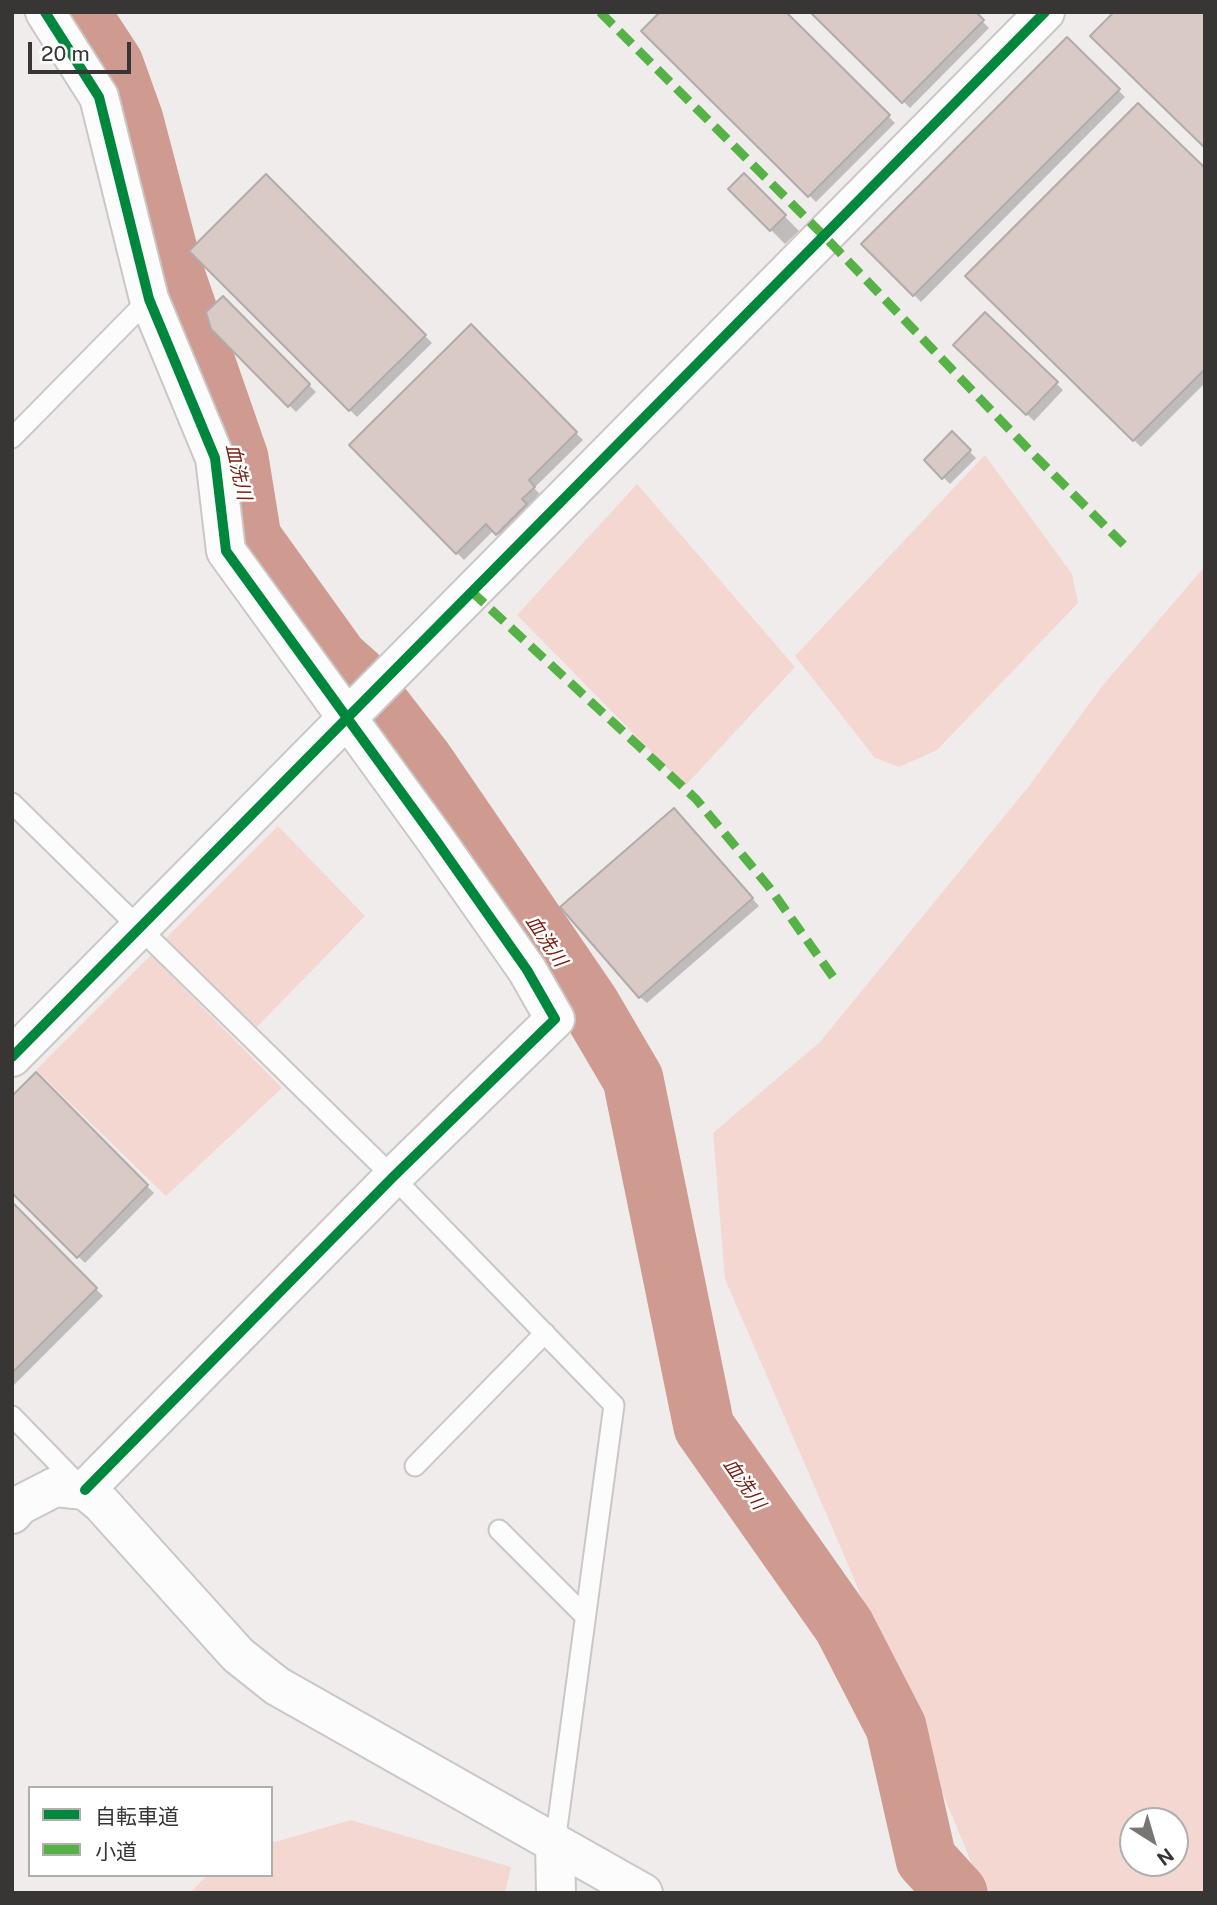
<!DOCTYPE html>
<meta charset="utf-8">
<style>
body{margin:0}
#map{position:relative;width:1217px;height:1905px;overflow:hidden;background:#f0eceb;font-family:"Public Sans","Noto Sans JP",sans-serif}
canvas{display:block}
.frame{position:absolute;inset:0;border:14px solid #383635;pointer-events:none}
.legend{position:absolute;left:28px;top:1786px;width:245px;height:91px;box-sizing:border-box;background:#fff;border:2px solid #afafae;margin:0;padding:9px 12px;list-style:none;font-size:21px;color:#383635}
.legend li{display:flex;align-items:center;gap:14px;height:35px}
.legend b{width:35px;border:2px solid #afafae}
.north{position:absolute;left:1119px;top:1807px;width:70px;height:70px;box-sizing:border-box;background:#fff;border:2px solid #afafae;border-radius:50%;rotate:143deg;font-size:19px;font-weight:700;line-height:28px;text-align:center;color:#383635}
.north::after{content:'';display:block;margin:auto;width:24px;height:32px;background:#787675;clip-path:polygon(50% 0,100% 100%,50% 72%,0 100%)}
.scale{position:absolute;left:28px;top:42px;width:103px;height:32px;box-sizing:border-box;border:4px solid #383635;border-top:0;padding-left:9px;font-size:21px;line-height:24px;white-space:nowrap;color:#383635;-webkit-text-stroke:5px #fff;paint-order:stroke}
</style>
<div id="map">
<canvas width="1217" height="1905"></canvas>
<div class="frame"></div>
<ul class="legend">
<li><b style="height:9px;background:#00873e"></b>自転車道</li>
<li><b style="height:9px;background:#56b246"></b>小道</li>
</ul>
<div class="north">N</div>
<div class="scale">20 m</div>
</div>
<script>
const g = document.querySelector('canvas').getContext('2d');
g.lineJoin = 'round';
function fill(path, color) {
  g.fillStyle = color;
  g.fill(path, 'evenodd');
}
function toPath(rows) {
  const path = new Path2D();
  for (const r of rows) {
    path.moveTo(r[0], r[1]);
    for (let i = 2; i < r.length; i += 2) path.lineTo(r[i], r[i + 1]);
  }
  return path;
}
function stroke(path, color, width, dash) {
  g.strokeStyle = color;
  g.lineWidth = width;
  g.lineCap = dash ? 'butt' : 'round';
  g.setLineDash(dash || []);
  g.stroke(path);
}
function write(font, color, halo, rows, align = 'center') {
  g.font = font + ' "Public Sans","Noto Sans JP",sans-serif';
  g.lineWidth = 5;
  g.setLineDash([]);
  g.textBaseline = 'middle';
  g.strokeStyle = halo;
  g.fillStyle = color;
  for (const [text, x, y, turn = 0] of rows) {
    g.save();
    g.translate(x, y);
    g.rotate((+turn || 0) * Math.PI / 180);
    g.textAlign = isNaN(turn) ? turn : align;
    if (halo) g.strokeText(text, 0, 0);
    g.fillText(text, 0, 0);
    g.restore();
  }
}
const green = toPath([
 [985,455,1072,574,1078,603,937,750,899,767,875,758,795,656],
 [637,484,795,667,685,786,517,615],
 [1205,566,1205,1893,984,1893,844,1555,725,1279,713,1133,820,1042,1029,786,1103,685],
 [1175,1821,1175,1863,1133,1863,1133,1821],
 [278,826,365,916,253,1031,162,942],
 [151,955,282,1088,166,1196,36,1070],
 [351,1820,511,1867,505,1893,190,1893,207,1875,271,1875,271,1843]
]);
const shadow = toPath([
 [784,12,895,123,816,202,644,31],
 [812,12,982,21,989,28,910,108],
 [1067,39,1125,97,921,302,863,244],
 [1205,171,1205,383,1141,447,968,276],
 [744,175,799,231,785,244,730,189],
 [266,177,432,343,357,417,191,251],
 [223,298,316,392,296,412,213,328],
 [985,315,1063,390,1034,421,955,345],
 [471,327,583,440,534,488,541,495,528,507,533,512,504,540,494,530,464,560,351,445],
 [952,434,976,458,950,484,926,460],
 [681,817,759,906,647,1003,640,997],
 [36,1074,154,1193,85,1263,12,1191],
 [12,1205,103,1296,12,1387]
]);
const river = toPath([
 [79,12,113,64,133,120,171,265,238,458,251,538,338,659,357,676,423,761,589,1004,633,1079,704,1427,844,1626,896,1727,926,1859,957,1893]
]);
const building = toPath([
 [660,12,786,12,890,115,808,197,641,31,660,12],
 [810,12,976,12,984,20,902,103,810,12],
 [1114,12,1205,12,1205,148,1090,36,1114,12],
 [1067,37,1120,89,913,296,861,244,1067,37],
 [1138,103,1205,168,1205,369,1133,441,965,276,1138,103],
 [744,173,786,215,770,231,728,189,744,173],
 [266,174,426,335,349,411,189,251,266,174],
 [223,296,310,384,288,407,211,329,206,312,223,296],
 [985,312,1058,382,1026,415,953,345,985,312],
 [471,324,577,432,529,480,535,487,522,499,527,504,496,535,486,524,456,554,349,445,471,324],
 [952,431,971,450,942,479,924,460,952,431],
 [674,808,753,898,639,998,560,907,674,808],
 [36,1072,148,1185,77,1258,12,1193,12,1096,36,1072],
 [12,1202,97,1288,12,1373,12,1202]
]);
const lane = toPath([
 [12,438,149,299],
 [12,803,393,1177,614,1405,555,1843],
 [12,1416,82,1488],
 [415,1466,545,1333],
 [499,1530,585,1616]
]);
const street = toPath([
 [45,12,99,97,149,299,215,458,226,551,435,839,527,970,555,1019,393,1177,85,1490],
 [12,1514,20,1505,55,1487,85,1490,101,1503,238,1655,277,1686,643,1893],
 [555,1843,556,1893]
]);
const secondary = toPath([
 [12,1057,1045,12]
]);
const quiet = toPath([
 [600,12,824,236,1032,453,1124,545],
 [471,591,696,799,769,887,836,981]
]);
const cycleway = toPath([
 [45,12,99,97,149,299,215,458,226,551,435,839,527,970,555,1019,393,1177,85,1490],
 [12,1057,1045,12]
]);
const waterNames = [
 ["血洗川",238,472,77],
 ["血洗川",546,941,56],
 ["血洗川",744,1484,55]
];
fill(green, '#f4d7d1');
fill(shadow, '#0003');
stroke(river, '#cf9b90', 61);
fill(building, '#dacac6');
stroke(building, '#afacab', 2);
stroke(lane, '#cac7c6', 23);
stroke(street, '#cac7c6', 42);
stroke(secondary, '#cac7c6', 42);
stroke(lane, '#fdfcfc', 19);
stroke(street, '#fdfcfc', 38);
stroke(secondary, '#fdfcfc', 38);
stroke(quiet, '#56b246', 9, [18, 9]);
stroke(cycleway, '#00873e', 10);
write('italic 19px', '#782011', '#fff', waterNames);
</script>
